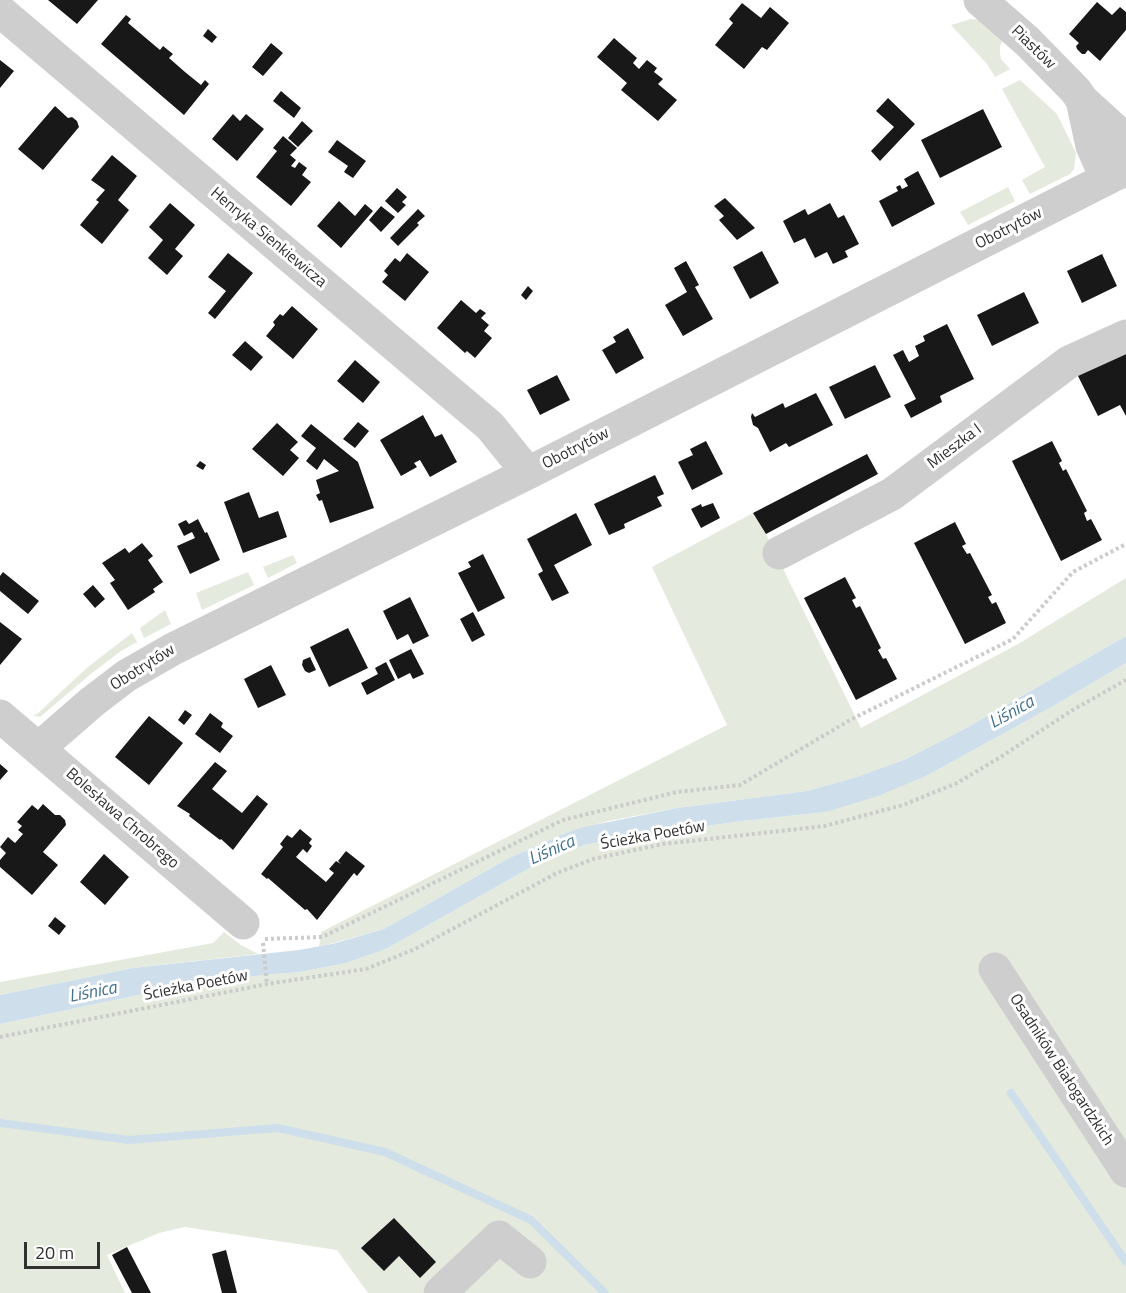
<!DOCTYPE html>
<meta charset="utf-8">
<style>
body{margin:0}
#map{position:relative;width:1126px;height:1293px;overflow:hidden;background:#fff;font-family:"Titillium Web",sans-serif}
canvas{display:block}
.scale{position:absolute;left:24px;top:1242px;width:76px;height:27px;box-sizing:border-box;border:3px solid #313131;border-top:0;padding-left:8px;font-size:18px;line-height:21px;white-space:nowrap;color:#313131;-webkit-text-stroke:4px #fff;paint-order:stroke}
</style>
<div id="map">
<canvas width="1126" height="1293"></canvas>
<div class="scale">20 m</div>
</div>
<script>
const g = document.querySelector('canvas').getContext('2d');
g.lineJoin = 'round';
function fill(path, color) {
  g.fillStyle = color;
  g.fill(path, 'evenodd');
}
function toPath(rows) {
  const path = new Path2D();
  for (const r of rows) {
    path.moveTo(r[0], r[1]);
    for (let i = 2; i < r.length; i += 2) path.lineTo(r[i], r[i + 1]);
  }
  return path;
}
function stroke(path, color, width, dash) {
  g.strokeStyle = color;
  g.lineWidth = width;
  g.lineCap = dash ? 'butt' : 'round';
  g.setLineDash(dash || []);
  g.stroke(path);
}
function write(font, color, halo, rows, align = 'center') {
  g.font = font + ' "Titillium Web",sans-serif';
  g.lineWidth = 6;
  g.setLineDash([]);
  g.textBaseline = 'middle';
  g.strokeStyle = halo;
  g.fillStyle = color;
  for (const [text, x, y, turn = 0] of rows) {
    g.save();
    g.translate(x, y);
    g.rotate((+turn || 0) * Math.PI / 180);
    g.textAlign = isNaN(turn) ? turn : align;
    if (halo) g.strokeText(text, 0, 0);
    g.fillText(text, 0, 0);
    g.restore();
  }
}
const green = toPath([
 [971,19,979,20,1004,39,1000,46,1000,53,1001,59,1010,69,995,77,987,64,951,25],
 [1020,80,1057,114,1076,153,1074,169,1070,174,1030,194,1022,180,1045,167,1002,89],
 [1008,187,1015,201,968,225,960,212],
 [753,513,766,534,861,728,1018,644,1126,578,1126,636,968,727,906,759,857,777,807,791,677,808,608,821,563,834,507,859,384,929,319,947,321,932,727,725,652,567],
 [293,555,297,563,268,578,263,567],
 [248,572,254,585,202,610,196,593],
 [165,610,171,624,144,638,140,628],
 [132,633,137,642,121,651,92,673,40,717,32,715,37,714,88,667],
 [1126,663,1126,1293,368,1293,337,1250,185,1227,159,1233,107,1255,125,1293,0,1293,0,1024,139,995,262,975,300,972,346,963,386,949,535,865,584,845,627,837,742,821,826,812,928,775,1050,708],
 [224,932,241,945,258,954,133,968,0,995,0,982,213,943]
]);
const water = toPath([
 [1126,636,1126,663,1050,708,928,775,878,796,826,812,742,821,627,837,584,845,535,865,386,949,346,963,300,972,262,975,139,995,0,1024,0,995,133,968,299,950,332,944,384,929,507,859,563,834,584,827,677,808,807,791,857,777,906,759,968,727]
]);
const stream = toPath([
 [1011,1093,1126,1262],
 [0,1123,129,1140,278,1128,385,1152,531,1220,605,1293]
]);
const building = toPath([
 [48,0,98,0,77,24],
 [1097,2,1112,15,1120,7,1126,12,1126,30,1100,61,1088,50,1085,54,1082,54,1077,49,1076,46,1079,43,1069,34],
 [742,3,761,18,770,7,789,23,767,50,762,47,744,69,715,45,733,23,729,19],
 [126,15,131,19,128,23,160,50,163,46,173,54,169,58,185,72,201,85,205,80,209,84,184,115,101,44],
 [208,29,217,37,212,43,203,36],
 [614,38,637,58,633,63,639,69,647,60,657,68,654,72,663,79,658,84,677,100,658,121,621,90,627,83,597,57],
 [271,43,283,53,263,76,252,67],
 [0,60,14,71,0,88],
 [281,91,301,108,294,118,273,101],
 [888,98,915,124,880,161,871,151,894,127,876,111],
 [55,106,68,118,72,117,77,121,79,127,43,170,18,149],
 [983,109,1002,147,940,178,921,140],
 [233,114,240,121,246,114,264,129,237,161,212,139],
 [302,121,313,131,298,147,288,138],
 [283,136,297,148,290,155,296,160,291,166,295,168,299,162,307,168,302,175,311,182,291,206,256,177,277,151,273,148],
 [337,140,366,161,353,178,344,172,348,166,328,152],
 [112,155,137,176,118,200,129,210,102,244,80,225,99,202,96,200,105,190,91,180],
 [918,171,935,204,892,227,879,201,898,191,896,187,900,185,902,189,908,186,904,179],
 [397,188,407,197,402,202,406,205,398,213,385,201],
 [725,198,755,228,737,240,719,220,724,216,714,206],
 [339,201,355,216,365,204,373,211,341,248,317,226],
 [170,203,195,225,175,249,183,256,167,275,148,258,163,240,149,227],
 [830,203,838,218,844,215,859,244,845,251,848,257,833,264,827,252,815,258,805,238,794,243,783,221,805,209,808,215],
 [381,206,395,217,381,232,369,220],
 [418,209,425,216,417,223,419,225,398,246,390,238],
 [762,251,779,283,750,299,733,267],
 [228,253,253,273,215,319,208,313,226,291,208,277],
 [407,253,429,272,405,301,382,282,388,275,384,271,395,258,400,262],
 [1102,254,1117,286,1082,303,1067,271],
 [686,261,699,285,695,287,713,319,683,336,665,305,687,292,674,268],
 [528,286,533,291,526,300,521,295],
 [1024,292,1039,323,992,346,977,315],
 [461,300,476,313,480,309,486,313,481,318,489,325,484,331,492,338,475,358,467,351,465,353,437,328],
 [292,306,318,329,293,359,266,336,275,325,273,322,280,314,283,316],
 [947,324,974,379,940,396,942,402,911,418,904,405,916,399,893,355,903,350,909,362,919,356,915,346,925,341,923,336],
 [628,328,644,358,616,374,602,350,616,342,613,337],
 [245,341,263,357,251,371,232,355],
 [1126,350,1126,416,1120,405,1098,416,1077,374],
 [355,360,380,382,363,403,337,381],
 [875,365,891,397,845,419,829,387],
 [557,375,570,400,540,415,527,390],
 [816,393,833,425,789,447,786,443,770,452,758,428,753,425,751,417,752,413,755,417,783,403,785,408],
 [423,415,435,437,442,434,457,462,430,477,420,460,414,463,417,467,401,476,380,440],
 [358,422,369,431,355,448,343,439],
 [277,423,298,442,290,450,299,458,283,476,252,449],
 [311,424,358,462,374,508,330,523,322,500,319,501,316,495,320,493,316,480,339,471,324,459,317,470,306,461,316,448,301,436],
 [706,441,723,474,692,490,678,462,693,455,690,449],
 [1052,441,1062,461,1059,463,1063,471,1066,469,1087,511,1084,513,1087,521,1091,519,1102,540,1061,561,1012,461],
 [867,454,878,474,766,534,753,513],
 [200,461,206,465,203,470,196,466],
 [655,475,664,494,657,497,662,506,624,524,625,528,609,535,594,504],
 [249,492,259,518,278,511,287,537,243,553,224,502],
 [713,503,720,518,701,528,691,509,701,504,702,507],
 [576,513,592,545,554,565,569,593,552,601,538,574,543,571,527,539],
 [198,519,205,533,207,532,220,560,190,574,177,546,195,538,192,532,184,536,178,524,186,520,189,524],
 [955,522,966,544,962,546,967,554,970,553,992,595,988,597,992,604,996,602,1006,623,965,644,914,543],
 [142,543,153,556,148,560,163,582,153,589,155,592,128,610,110,583,115,580,102,563,125,548,129,553],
 [483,554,505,598,478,612,458,573,471,567,468,562],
 [3,572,39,601,28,614,0,591,0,576],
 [845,577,856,598,852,600,856,608,860,606,881,648,878,650,883,659,886,658,897,679,856,700,804,598],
 [93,585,105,599,95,608,83,594],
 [410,597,429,636,413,644,408,634,397,640,383,611],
 [473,612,485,635,472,642,460,619],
 [0,622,22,639,0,665],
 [348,628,368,668,329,687,310,647],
 [411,649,424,674,413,679,410,673,398,679,389,660],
 [310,657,316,670,309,673,305,671,302,665,303,660],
 [386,662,395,680,367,695,361,683,378,674,375,668],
 [271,665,286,695,258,708,244,679],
 [185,710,192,715,184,725,178,720],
 [210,713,223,723,221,727,233,736,220,753,195,734],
 [149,716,183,743,149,785,115,757],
 [215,762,227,771,212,789,242,813,257,795,268,804,233,850,221,839,220,840,189,816,190,814,177,806],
 [0,764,8,771,0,780],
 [43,804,55,815,60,815,65,820,66,825,43,852,58,865,32,895,0,867,0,860,6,853,0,847,8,837,15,843,23,834,18,830,22,826,17,822,32,805,38,810],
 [300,829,312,839,309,843,312,846,307,853,303,849,296,857,326,882,334,873,329,869,336,861,341,864,338,861,346,851,365,866,357,876,354,873,317,920,307,909,305,910,268,878,267,879,261,874,283,847,280,844,287,835,292,838],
 [104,854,129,877,105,905,80,882],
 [55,917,66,926,59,935,48,926],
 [394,1218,436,1262,420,1278,399,1256,384,1271,361,1248],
 [127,1247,151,1293,132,1293,112,1255],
 [226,1250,237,1293,222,1293,212,1254]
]);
const path = toPath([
 [265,939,322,937,563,820,677,792,740,785,850,720,1013,639,1073,572,1126,544],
 [263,943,267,984],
 [0,1037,267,984,366,969,415,949,557,873,593,859,663,844,825,826,903,805,957,783,999,758,1071,711,1126,680]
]);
const minor = toPath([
 [980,0,1027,41,1076,91,1082,100,1117,132,1125,153,1119,173],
 [0,11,490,426,528,473],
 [1082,100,1092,146,1100,164,1119,173],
 [779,553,892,494,1069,362,1126,336],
 [0,716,243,923],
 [39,748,92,702,126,676,173,649,528,473,1126,169],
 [995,969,1126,1171],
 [440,1293,499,1237,530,1262]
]);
const streetNames = [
 ["Piastów",1033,48,44],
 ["Obotrytów",1009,229,-27],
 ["Henryka Sienkiewicza",268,238,40],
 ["Mieszka I",955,447,-37],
 ["Obotrytów",576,449,-27],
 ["Obotrytów",143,668,-32],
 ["Bolesława Chrobrego",122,819,41],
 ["Ścieżka Poetów",653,836,-10],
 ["Ścieżka Poetów",196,986,-11],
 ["Osadników Białogardzkich",1061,1070,57]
];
const waterNames = [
 ["Liśnica",1012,713,-29],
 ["Liśnica",552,851,-24],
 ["Liśnica",93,993,-11]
];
fill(green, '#e4eadd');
fill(water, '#cedfeb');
stroke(stream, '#cedfeb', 8);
fill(building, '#181818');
stroke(path, '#cbcbcb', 4, [3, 3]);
stroke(minor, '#cecece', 33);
write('16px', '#313131', '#fff', streetNames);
write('italic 18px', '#42718f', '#fff', waterNames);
</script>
